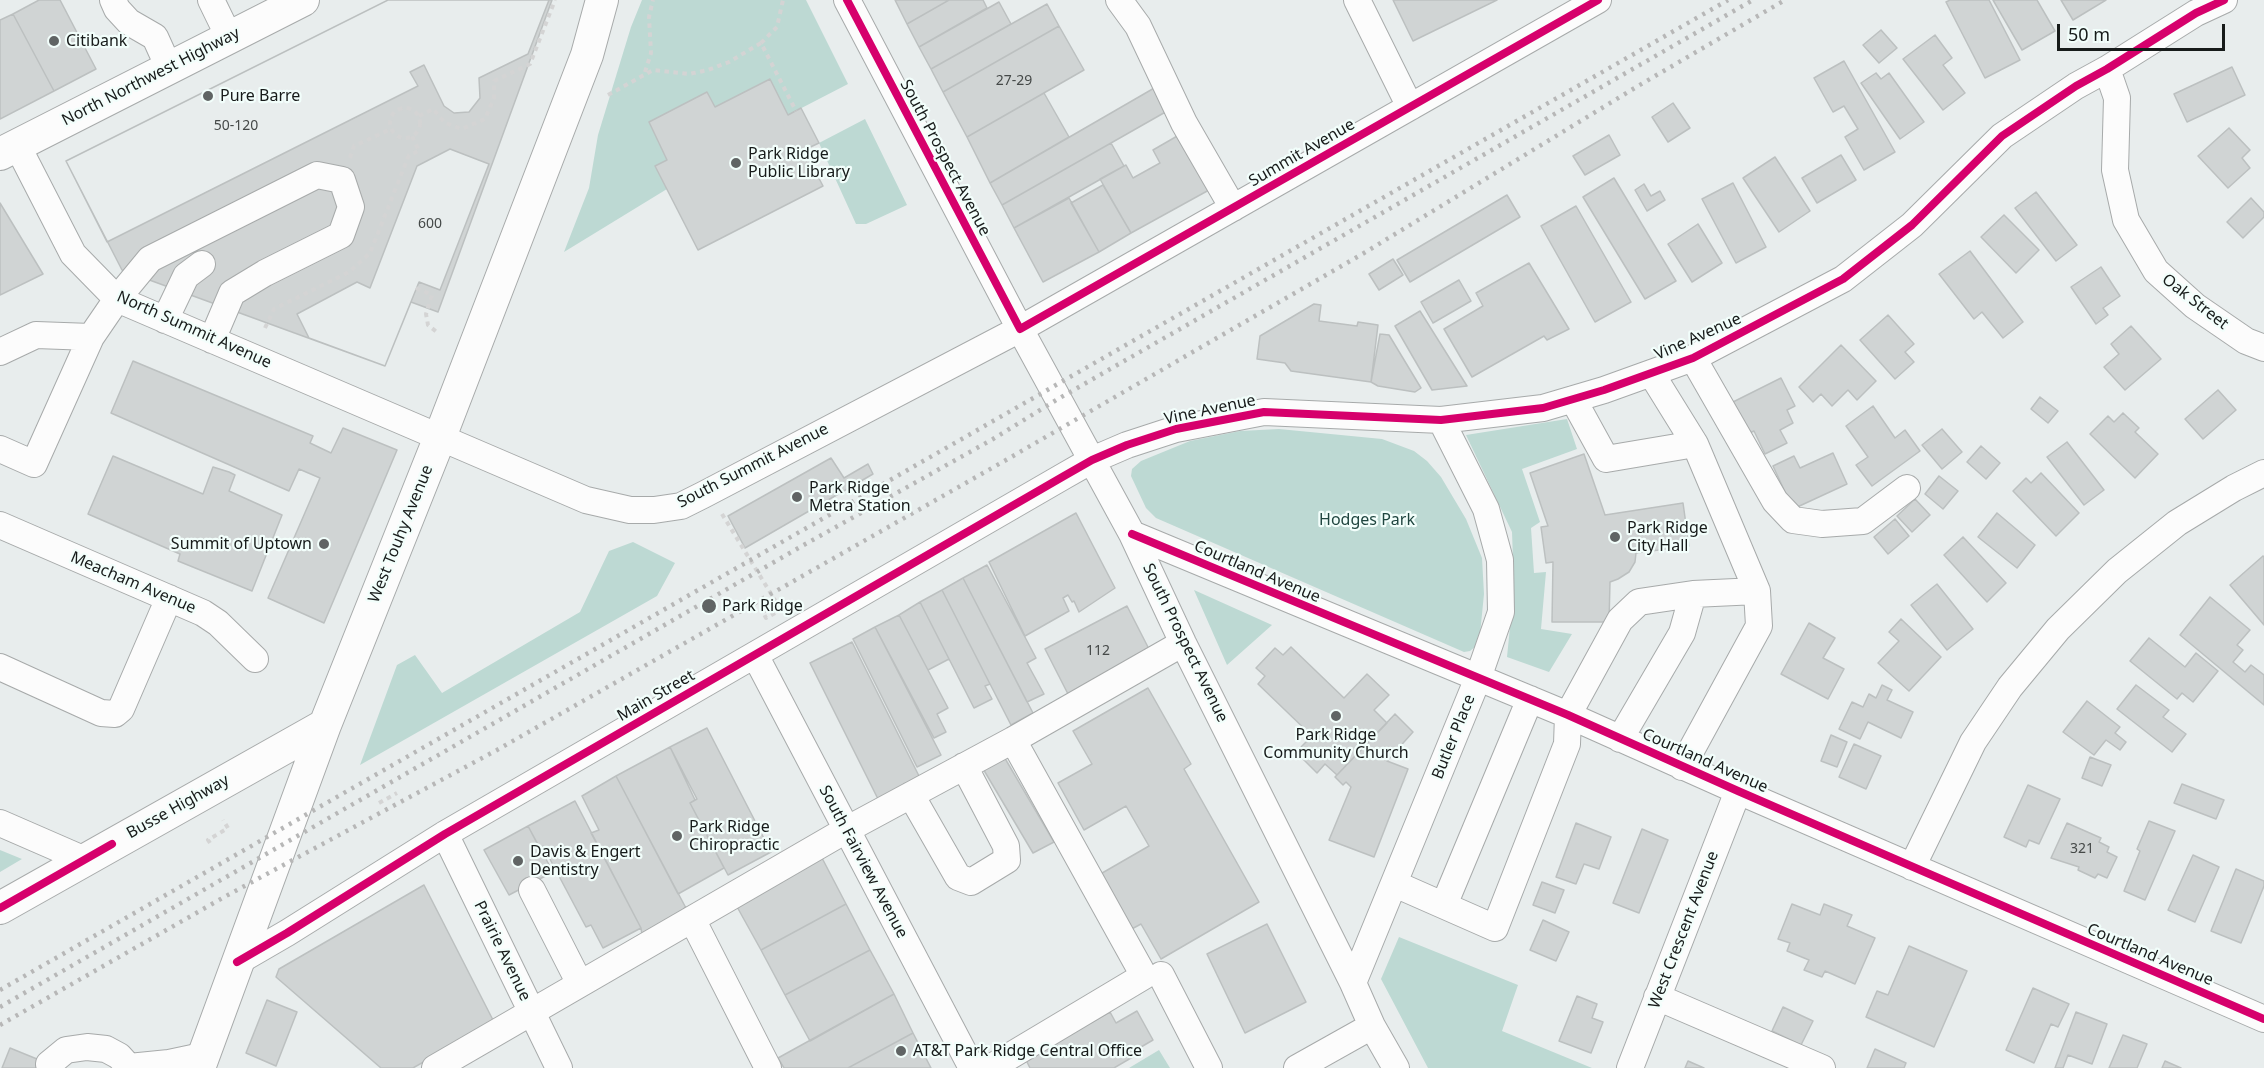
<!DOCTYPE html>
<style>
body{margin:0}
#map{position:relative;width:2264px;height:1068px;overflow:hidden;background:#e8eded;font-family:"Noto Sans",sans-serif}
canvas{display:block}
.scale{position:absolute;left:2057px;top:24px;width:168px;height:27px;box-sizing:border-box;border:3px solid #171b1a;border-top:0;padding-left:8px;font-size:18px;line-height:21px;white-space:nowrap;color:#171b1a;-webkit-text-stroke:4px #f2fefb;paint-order:stroke}
</style>
<div id="map">
<canvas width="2264" height="1068"></canvas>
<div class="scale">50 m</div>
</div>
<script>
const g = document.querySelector('canvas').getContext('2d');
g.lineJoin = 'round';
function fill(path, color) {
  g.fillStyle = color;
  g.fill(path, 'evenodd');
}
function toPath(rows) {
  const path = new Path2D();
  for (const r of rows) {
    if (r.length === 3) {
      path.moveTo(r[0] + r[2], r[1]);
      path.arc(r[0], r[1], r[2], 0, 2 * Math.PI);
      continue;
    }
    path.moveTo(r[0], r[1]);
    for (let i = 2; i < r.length; i += 2) path.lineTo(r[i], r[i + 1]);
  }
  return path;
}
function stroke(path, color, width, dash) {
  g.strokeStyle = color;
  g.lineWidth = width;
  g.lineCap = dash ? 'butt' : 'round';
  g.setLineDash(dash || []);
  g.stroke(path);
}
function write(font, color, halo, rows, align = 'center') {
  g.font = font + ' "Noto Sans",sans-serif';
  g.lineWidth = 4.5;
  g.setLineDash([]);
  g.textBaseline = 'middle';
  g.strokeStyle = halo;
  g.fillStyle = color;
  for (const [text, x, y, turn = 0] of rows) {
    g.save();
    g.translate(x, y);
    g.rotate((+turn || 0) * Math.PI / 180);
    g.textAlign = isNaN(turn) ? turn : align;
    if (halo) g.strokeText(text, 0, 0);
    g.fillText(text, 0, 0);
    g.restore();
  }
}
const green = toPath([
 [642,0,806,0,848,84,788,115,770,79,715,107,707,92,649,122,667,160,655,166,667,189,564,252,589,188,598,135,631,27],
 [865,119,907,205,866,224,856,224,819,143],
 [1567,419,1577,449,1522,469,1540,522,1531,528,1534,573,1546,572,1541,629,1572,634,1549,672,1507,657,1514,587,1512,532,1466,435],
 [1279,429,1382,439,1414,451,1427,461,1441,477,1466,519,1482,558,1484,594,1480,634,1476,646,1470,651,1464,652,1156,518,1146,508,1131,476,1132,469,1141,461,1190,441,1240,431],
 [633,542,675,563,657,596,360,765,397,665,415,655,442,693,580,612,609,551],
 [1194,590,1272,625,1227,665],
 [0,850,22,859,0,872],
 [1399,937,1518,985,1502,1031,1592,1068,1428,1068,1381,979],
 [1159,1050,1170,1068,1129,1068]
]);
const building = toPath([
 [39,0,60,0,96,69,54,91,13,14,39,0],
 [388,0,552,0,438,312,411,302,385,366,122,270,66,161,388,0],
 [388,0,549,0,528,54,479,78,480,98,469,112,454,113,444,106,424,65,410,72,418,86,107,242,66,161,388,0],
 [895,0,949,0,907,24,895,0],
 [949,0,983,0,987,8,919,47,907,24,949,0],
 [1393,0,1497,0,1413,41,1393,0],
 [1950,0,1989,0,2020,60,1985,78,1946,2,1950,0],
 [1993,0,2037,0,2055,31,2022,50,1993,0],
 [2061,0,2106,0,2073,20,2061,0],
 [999,2,1011,24,931,69,919,47,999,2],
 [1047,4,1059,26,943,92,931,69,1047,4],
 [13,14,54,91,0,119,0,20,13,14],
 [1059,26,1084,70,967,137,943,92,1059,26],
 [1881,30,1897,48,1879,63,1863,45,1881,30],
 [1935,35,1952,58,1943,65,1965,93,1943,110,1903,59,1935,35],
 [1844,61,1895,152,1864,170,1845,137,1858,129,1844,106,1833,112,1814,78,1844,61],
 [2232,67,2245,95,2187,122,2174,94,2232,67],
 [1876,73,1881,79,1889,73,1924,122,1900,139,1861,83,1876,73],
 [770,79,788,115,801,108,819,143,804,150,823,186,698,250,655,166,667,160,649,122,707,92,715,107,770,79],
 [1156,87,1169,110,1002,205,990,183,1156,87],
 [1044,93,1069,137,990,183,967,137,1044,93],
 [1673,103,1690,128,1668,142,1652,117,1673,103],
 [2229,128,2250,150,2242,158,2250,168,2228,188,2198,156,2229,128],
 [1179,135,1209,190,1131,233,1100,179,1126,165,1133,178,1160,163,1153,150,1179,135],
 [1609,135,1620,155,1585,175,1573,156,1609,135],
 [1111,143,1124,166,1014,228,1002,205,1111,143],
 [450,149,489,164,440,290,419,282,385,366,309,338,297,314,357,282,370,288,417,166,450,149],
 [1841,155,1856,180,1817,203,1802,178,1841,155],
 [1775,157,1810,211,1779,232,1743,178,1775,157],
 [1614,178,1676,281,1645,299,1583,197,1614,178],
 [1733,183,1766,247,1736,263,1702,199,1733,183],
 [1644,184,1651,196,1660,191,1665,200,1647,211,1635,190,1644,184],
 [1103,185,1131,233,1099,252,1071,203,1103,185],
 [2036,192,2077,245,2056,261,2015,208,2036,192],
 [1507,195,1520,217,1410,282,1397,260,1507,195],
 [1069,198,1099,252,1043,282,1014,228,1069,198],
 [2251,198,2264,212,2264,217,2243,238,2227,222,2251,198],
 [0,203,43,274,0,295,0,203],
 [1576,206,1631,302,1595,322,1541,226,1576,206],
 [2004,215,2039,250,2016,273,1981,237,2004,215],
 [1698,224,1722,263,1692,282,1668,244,1698,224],
 [1970,251,2023,322,2003,338,1982,312,1974,319,1939,274,1970,251],
 [1393,259,1403,275,1379,290,1369,274,1393,259],
 [1529,263,1569,329,1547,340,1544,336,1472,377,1444,329,1483,306,1476,293,1529,263],
 [2101,267,2120,296,2103,308,2108,315,2096,324,2071,287,2101,267],
 [1459,280,1471,301,1433,323,1421,302,1459,280],
 [1314,304,1321,305,1319,321,1357,326,1358,322,1378,325,1371,382,1291,371,1285,363,1257,359,1260,336,1314,304],
 [1420,311,1467,386,1432,390,1395,326,1420,311],
 [1888,315,1914,344,1905,352,1914,362,1895,379,1860,340,1888,315],
 [2131,326,2161,359,2125,390,2104,367,2119,354,2111,344,2131,326],
 [1380,334,1389,335,1421,388,1415,392,1378,386,1371,382,1380,334],
 [1841,345,1876,381,1857,400,1848,390,1832,406,1821,394,1813,402,1799,387,1841,345],
 [133,361,313,436,310,443,331,453,343,428,397,450,324,623,268,598,320,478,299,469,289,491,111,413,133,361],
 [1781,378,1795,406,1787,410,1793,423,1780,430,1787,443,1765,454,1754,431,1747,434,1731,403,1781,378],
 [2218,390,2236,410,2203,439,2185,419,2218,390],
 [2040,397,2058,411,2048,423,2031,409,2040,397],
 [1873,406,1895,438,1905,430,1920,451,1872,486,1856,465,1868,457,1846,426,1873,406],
 [2123,413,2139,428,2135,432,2158,454,2135,478,2090,434,2108,416,2114,422,2123,413],
 [1942,429,1962,452,1942,469,1922,445,1942,429],
 [2067,442,2104,490,2084,505,2047,457,2067,442],
 [1981,446,2000,463,1986,479,1967,462,1981,446],
 [1833,453,1847,484,1793,509,1773,466,1794,456,1800,468,1833,453],
 [1584,454,1605,515,1683,503,1689,546,1636,553,1635,562,1629,572,1618,579,1610,582,1609,622,1552,622,1553,562,1546,563,1541,527,1548,526,1530,473,1584,454],
 [113,456,203,494,213,467,229,472,235,475,229,491,282,515,252,591,178,561,180,554,88,514,113,456],
 [831,458,844,478,868,464,873,474,745,548,728,516,831,458],
 [2041,473,2079,513,2056,536,2013,491,2026,478,2031,483,2041,473],
 [1939,476,1958,491,1943,509,1925,494,1939,476],
 [1915,499,1930,515,1912,532,1897,516,1915,499],
 [1076,513,1115,588,1079,612,1074,601,1072,602,1068,595,1063,598,1069,611,1025,636,989,562,1076,513],
 [1997,513,2035,545,2017,568,1978,537,1997,513],
 [1895,519,1909,536,1888,554,1874,537,1895,519],
 [1963,537,2006,583,1987,602,1944,555,1963,537],
 [2263,556,2264,557,2264,625,2230,585,2263,556],
 [987,565,1036,658,1027,663,1044,694,1027,702,963,578,987,565],
 [963,578,1033,713,1011,725,942,590,963,578],
 [1937,584,1973,629,1947,650,1911,605,1937,584],
 [942,590,990,684,985,686,992,699,974,708,920,602,942,590],
 [2210,597,2250,630,2237,645,2243,650,2233,662,2245,672,2251,665,2264,675,2264,705,2180,635,2210,597],
 [920,602,949,659,928,670,899,615,920,602],
 [1127,606,1151,653,1069,696,1045,649,1127,606],
 [899,615,948,708,937,714,946,732,934,738,875,627,899,615],
 [1901,619,1941,657,1909,691,1878,663,1899,641,1889,632,1901,619],
 [1809,623,1835,638,1823,658,1844,669,1828,699,1781,674,1809,623],
 [875,627,941,755,917,767,853,639,875,627],
 [2149,638,2185,667,2196,653,2218,671,2193,702,2182,693,2177,699,2130,661,2149,638],
 [852,642,921,780,879,801,810,663,852,642],
 [1291,647,1344,698,1367,674,1389,695,1374,710,1387,723,1337,775,1325,764,1317,773,1296,752,1312,736,1258,684,1265,676,1256,668,1275,648,1283,655,1291,647],
 [1882,685,1892,690,1887,700,1913,712,1901,738,1868,722,1860,739,1839,729,1852,702,1863,707,1869,694,1876,698,1882,685],
 [2136,685,2169,710,2163,717,2186,734,2172,752,2117,709,2136,685],
 [1148,688,1191,764,1184,769,1259,902,1161,959,1141,924,1128,931,1097,876,1149,846,1126,806,1084,830,1058,783,1092,764,1073,731,1148,688],
 [2087,701,2120,727,2115,733,2126,742,2120,750,2106,740,2094,755,2063,732,2087,701],
 [1395,714,1413,732,1387,761,1408,769,1374,857,1329,840,1351,787,1346,782,1343,785,1335,777,1395,714],
 [707,728,771,852,728,875,690,803,697,799,670,747,707,728],
 [1831,735,1847,742,1837,767,1821,761,1831,735],
 [1854,744,1881,756,1866,789,1839,777,1854,744],
 [670,747,695,800,690,803,724,868,678,894,616,776,670,747],
 [1003,755,1054,842,1033,853,982,767,1003,755],
 [2090,757,2111,765,2102,786,2082,778,2090,757],
 [616,776,687,910,642,935,641,928,591,833,599,830,582,796,616,776],
 [2182,784,2224,800,2216,819,2174,803,2182,784],
 [2028,785,2060,799,2039,844,2029,840,2026,847,2004,837,2028,785],
 [575,801,641,928,603,948,591,925,586,927,543,846,540,849,528,826,575,801],
 [2149,821,2175,831,2145,900,2124,891,2140,851,2137,849,2149,821],
 [1576,823,1611,837,1599,869,1584,864,1576,884,1556,877,1576,823],
 [2067,823,2101,838,2099,842,2109,847,2107,852,2117,857,2107,878,2098,874,2095,878,2078,870,2079,867,2051,858,2067,823],
 [528,826,553,872,509,895,484,850,528,826],
 [1642,829,1668,840,1639,913,1613,903,1642,829],
 [2193,855,2219,867,2195,922,2168,910,2193,855],
 [822,858,846,904,761,950,736,905,822,858],
 [2236,869,2264,881,2264,886,2241,943,2211,931,2236,869],
 [1542,882,1564,890,1555,913,1533,905,1542,882],
 [424,885,494,1022,413,1068,381,1068,276,977,279,969,424,885],
 [846,904,870,950,785,995,761,950,846,904],
 [1792,904,1820,915,1824,904,1852,915,1847,926,1875,938,1855,984,1825,971,1822,977,1804,970,1809,960,1787,951,1790,943,1778,939,1792,904],
 [1543,920,1569,932,1556,961,1530,950,1543,920],
 [1267,924,1306,1002,1245,1033,1207,954,1267,924],
 [1909,946,1967,971,1934,1047,1866,1017,1877,991,1888,995,1909,946],
 [870,950,894,994,810,1041,785,995,870,950],
 [2033,988,2069,1004,2058,1027,2051,1024,2034,1063,2006,1050,2033,988],
 [894,994,913,1033,848,1068,784,1068,778,1058,894,994],
 [1577,996,1597,1004,1592,1018,1603,1022,1591,1053,1559,1041,1577,996],
 [267,1000,297,1012,276,1066,246,1053,267,1000],
 [1783,1007,1813,1021,1801,1045,1772,1031,1783,1007],
 [1137,1011,1153,1040,1141,1047,1143,1051,1114,1068,1030,1068,1026,1060,1110,1012,1116,1023,1137,1011],
 [2076,1012,2107,1024,2092,1064,2068,1055,2063,1068,2055,1068,2076,1012],
 [913,1033,931,1068,848,1068,913,1033],
 [2123,1035,2147,1044,2137,1068,2109,1068,2123,1035],
 [10,1048,59,1068,2,1068,10,1048],
 [1875,1049,1906,1063,1904,1068,1867,1068,1875,1049],
 [1688,1061,1704,1068,1685,1068,1688,1061],
 [2165,1061,2181,1068,2162,1068,2165,1061]
]);
const path = toPath([
 [761,43,777,27,783,0],
 [645,72,651,53,649,17,653,0],
 [608,95,653,70,689,74,708,70,729,62,761,43,796,111],
 [405,123,15],
 [419,116,433,109,445,123,462,129,485,119,494,98,494,81,530,64,555,0],
 [350,158,354,146,391,129],
 [416,288,432,295,426,314,428,325,438,333],
 [265,328,274,309,349,272,370,253,409,155,419,151,412,136],
 [722,514,781,610],
 [775,613,766,618,763,612,779,604],
 [379,803,397,793],
 [210,843,208,840,228,828,223,820]
]);
const minor = toPath([
 [113,0,117,9,129,22,155,37,169,68],
 [211,0,229,37],
 [847,0,1020,329,1132,534,1183,643,1353,983,1372,1026,1396,1068],
 [1119,0,1138,26,1184,123,1233,208],
 [1357,0,1410,107],
 [2107,69,2117,98,2115,170,2126,220,2156,271,2195,306,2246,341,2264,348],
 [17,145,73,254,117,299,586,500,630,510,654,510,681,506,703,495,1020,329,1598,0],
 [165,320,186,276,202,264],
 [0,352,36,335,91,337],
 [1693,358,1775,501,1793,520,1822,524,1863,521,1907,488],
 [1651,373,1695,444],
 [1573,399,1606,459,1695,444,1757,591,1759,626,1682,767],
 [0,449,34,464,91,337,117,299,150,259,317,175,342,180,351,207,341,235,265,273,232,293,212,340],
 [0,525,203,613,218,623,255,659],
 [1132,534,1568,715,1738,791,2264,1019],
 [755,655,972,1068],
 [0,667,101,713,115,714,121,709,169,598],
 [1620,739,1682,633,1693,594],
 [911,795,958,877,971,882,1007,860,1006,846,964,766],
 [0,823,85,860],
 [445,834,559,1068],
 [1912,867,1973,742,2010,687,2058,629,2117,571,2177,523,2234,488,2264,473],
 [1395,884,1495,928,1567,744,1568,715,1620,620,1639,602,1693,594,1757,591],
 [532,890,580,984],
 [1444,905,1530,699],
 [692,919,768,1068],
 [237,962,287,933,445,834,1064,476,1092,460,1127,445,1176,429,1264,412,1441,420,1543,408,1604,390,1693,358,1843,279,1912,225,2002,136,2076,86,2107,69,2196,13,2224,0],
 [1161,975,1209,1068],
 [1353,983,1478,678,1501,612,1500,560,1486,509,1441,420],
 [1657,997,1822,1068],
 [49,1064,66,1050,87,1047,106,1049,119,1056,129,1067],
 [130,1068,129,1067,169,1063,202,1056],
 [435,1068,846,830,1013,740,1183,643],
 [990,1068,1144,976,1013,740],
 [1297,1068,1372,1026],
 [1630,1068,1738,791]
]);
const major = toPath([
 [0,154,303,0],
 [0,908,325,725],
 [199,1068,325,725,440,437,587,55,602,0]
]);
const rail = toPath([
 [0,990,1728,0],
 [0,1007,802,546,993,439,1058,399,1753,0],
 [0,1025,226,896,497,750,1006,460,1364,253,1638,86,1785,0]
]);
const cycleway = toPath([
 [847,0,1020,329,1598,0],
 [1132,534,1568,715,1738,791,2264,1019],
 [0,908,112,844],
 [237,962,287,933,445,834,1064,476,1092,460,1127,445,1176,429,1264,412,1441,420,1543,408,1604,390,1693,358,1843,279,1912,225,2002,136,2076,86,2107,69,2196,13,2224,0]
]);
const markers = [
 [54,41,6,"#606464"],
 [208,96,6,"#606464"],
 [736,163,6,"#606464"],
 [797,497,6,"#606464"],
 [1615,537,6,"#606464"],
 [324,544,6,"#606464"],
 [709,606,8,"#606464"],
 [1336,716,6,"#606464"],
 [677,836,6,"#606464"],
 [518,861,6,"#606464"],
 [901,1051,6,"#606464"]
];
const numberNames = [
 ["27-29",1014,81],
 ["50-120",236,126],
 ["600",430,224],
 ["112",1098,651],
 ["321",2082,849]
];
const poiNames = [
 ["Citibank",66,41],
 ["Pure Barre",220,96],
 ["Park Ridge",748,154],
 ["Public Library",748,172],
 ["Park Ridge",809,488],
 ["Metra Station",809,506],
 ["Park Ridge",1627,528],
 ["City Hall",1627,546],
 ["Summit of Uptown",312,544,"right"],
 ["Park Ridge",722,606],
 ["Park Ridge",1336,735,"center"],
 ["Community Church",1336,753,"center"],
 ["Park Ridge",689,827],
 ["Chiropractic",689,845],
 ["Davis & Engert",530,852],
 ["Dentistry",530,870],
 ["AT&T Park Ridge Central Office",913,1051]
];
const streetNames = [
 ["North Northwest Highway",151,77,-27],
 ["Summit Avenue",1302,153,-30],
 ["South Prospect Avenue",945,158,62],
 ["Oak Street",2195,302,38],
 ["North Summit Avenue",194,330,24],
 ["Vine Avenue",1698,337,-24],
 ["Vine Avenue",1210,410,-12],
 ["South Summit Avenue",753,466,-27],
 ["West Touhy Avenue",401,534,-68],
 ["Courtland Avenue",1257,572,23],
 ["Meacham Avenue",133,583,23],
 ["South Prospect Avenue",1185,643,64],
 ["Main Street",656,696,-30],
 ["Butler Place",1454,737,-68],
 ["Courtland Avenue",1705,761,24],
 ["Busse Highway",178,807,-29],
 ["South Fairview Avenue",863,862,62],
 ["West Crescent Avenue",1684,930,-69],
 ["Prairie Avenue",502,951,64],
 ["Courtland Avenue",2150,955,23]
];
const parkNames = [
 ["Hodges Park",1367,520]
];
fill(green, '#bdd9d3');
fill(building, '#d0d4d4');
stroke(building, '#bcc0c0', 1.5);
stroke(minor, '#a7aaaa', 28);
stroke(major, '#a7aaaa', 34);
stroke(path, '#d4d4d4', 4, [4.5, 4.5]);
stroke(minor, '#fcfcfc', 26);
stroke(major, '#fcfcfc', 32);
stroke(rail, '#b7b7b7', 4.5, [3, 6]);
stroke(cycleway, '#d6006c', 8);
for (const [x, y, r, color] of markers) {
  const dot = new Path2D();
  dot.arc(x, y, r, 0, 2 * Math.PI);
  g.fillStyle = color;
  g.fill(dot);
  stroke(dot, '#f2fefb', 2);
}
write('14px', '#454948', null, numberNames);
write('16px', '#171b1a', '#f2fefb', poiNames, 'left');
write('16px', '#171b1a', '#f2fefb', streetNames);
write('16px', '#204640', '#f2fefb', parkNames);
</script>
